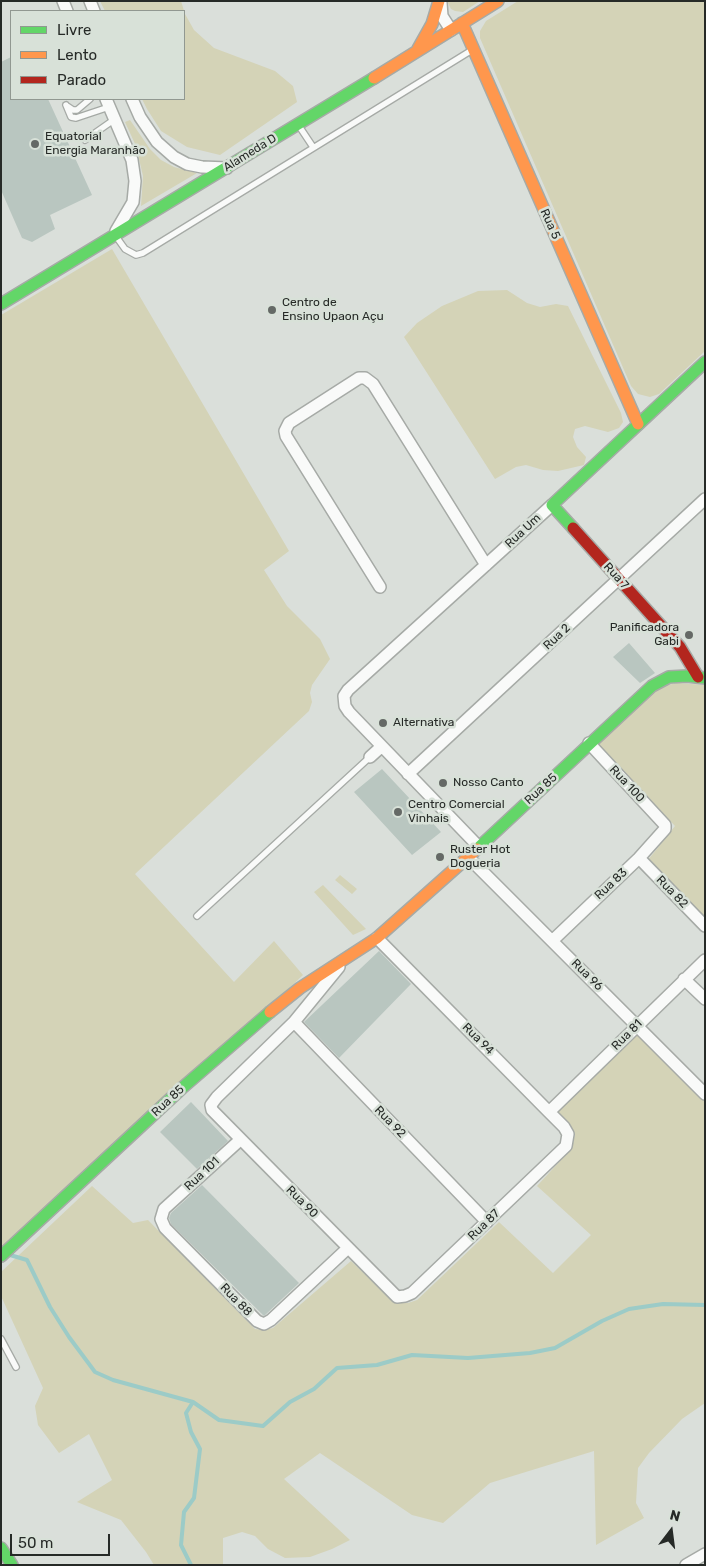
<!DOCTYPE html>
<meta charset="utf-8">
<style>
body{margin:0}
#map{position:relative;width:706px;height:1566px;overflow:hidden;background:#dadfda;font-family:Rubik,sans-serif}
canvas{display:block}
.frame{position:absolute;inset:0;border:2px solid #262a27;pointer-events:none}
.legend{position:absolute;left:10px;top:10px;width:175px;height:90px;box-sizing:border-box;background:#d8e1d8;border:1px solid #919891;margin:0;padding:6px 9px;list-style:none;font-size:15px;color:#262a27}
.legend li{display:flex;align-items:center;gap:10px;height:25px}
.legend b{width:25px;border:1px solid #919891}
.north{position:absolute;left:646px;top:1506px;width:50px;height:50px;-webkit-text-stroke:4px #d8e1d8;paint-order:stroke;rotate:15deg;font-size:14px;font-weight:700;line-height:20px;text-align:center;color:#262a27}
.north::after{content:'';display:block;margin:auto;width:18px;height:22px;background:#262a27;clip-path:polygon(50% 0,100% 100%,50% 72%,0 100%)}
.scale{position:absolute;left:10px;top:1534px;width:100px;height:22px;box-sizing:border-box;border:2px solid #262a27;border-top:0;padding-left:6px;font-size:15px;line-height:18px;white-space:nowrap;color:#262a27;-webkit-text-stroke:4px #d8e1d8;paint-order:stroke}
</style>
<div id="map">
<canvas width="706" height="1566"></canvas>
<div class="frame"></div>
<ul class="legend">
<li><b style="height:6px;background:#63d668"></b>Livre</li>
<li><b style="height:6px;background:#ff974d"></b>Lento</li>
<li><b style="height:6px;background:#b3261e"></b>Parado</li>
</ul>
<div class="north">N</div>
<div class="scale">50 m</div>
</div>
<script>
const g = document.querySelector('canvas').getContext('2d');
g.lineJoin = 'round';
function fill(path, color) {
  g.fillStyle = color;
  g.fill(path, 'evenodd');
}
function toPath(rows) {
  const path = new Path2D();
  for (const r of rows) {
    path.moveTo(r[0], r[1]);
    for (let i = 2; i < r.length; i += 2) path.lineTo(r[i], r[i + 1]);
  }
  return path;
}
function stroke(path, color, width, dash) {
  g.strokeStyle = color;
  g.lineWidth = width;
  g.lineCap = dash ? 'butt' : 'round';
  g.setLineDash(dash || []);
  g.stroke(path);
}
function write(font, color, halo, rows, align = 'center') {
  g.font = font + ' Rubik,sans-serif';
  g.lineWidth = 5;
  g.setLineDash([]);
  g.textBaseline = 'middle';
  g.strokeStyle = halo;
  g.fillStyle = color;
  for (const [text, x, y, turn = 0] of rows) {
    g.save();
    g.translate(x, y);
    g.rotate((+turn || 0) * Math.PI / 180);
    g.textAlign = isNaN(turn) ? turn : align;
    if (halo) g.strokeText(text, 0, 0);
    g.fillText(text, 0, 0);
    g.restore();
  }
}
const green = toPath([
 [100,1,181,1,185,14,194,30,214,48,275,71,293,86,297,102,220,155,187,147,161,131,147,109,142,99,184,99,184,11,105,11],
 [447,1,480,1,463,12,455,11,451,9],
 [518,1,705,1,705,351,659,394,650,397,638,394,631,386,480,38,480,31,486,21],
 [130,120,150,149,161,160,174,167,197,173,141,206,143,176,136,146,125,122],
 [112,249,289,551,264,570,287,606,320,639,330,659,312,685,310,693,312,702,309,711,135,874,234,982,274,941,303,975,129,1140,1,1257,1,315],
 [507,290,527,303,540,307,556,304,568,306,621,413,623,422,619,428,608,432,585,426,575,429,573,437,577,447,586,457,584,465,558,471,543,470,526,465,516,467,495,479,404,337,417,323,442,306,478,291],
 [678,683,705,685,705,917,648,860,675,826,596,742,654,690,667,685],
 [340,875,357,889,352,894,335,880],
 [323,885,366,929,353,935,314,892],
 [634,1030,705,1101,705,1403,682,1419,649,1453,638,1468,636,1503,644,1518,596,1545,594,1451,490,1483,443,1523,412,1515,320,1453,284,1479,350,1540,332,1549,310,1557,285,1558,268,1549,255,1536,242,1532,223,1538,223,1565,154,1565,146,1552,121,1520,77,1502,112,1480,89,1434,59,1453,38,1425,35,1406,43,1388,1,1296,1,1272,92,1186,133,1223,148,1220,255,1329,264,1330,273,1328,351,1261,392,1300,408,1303,417,1300,499,1222,553,1273,591,1235,537,1186,572,1148,575,1134,570,1125,557,1112]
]);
const stream = toPath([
 [10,1255,27,1260,50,1307,69,1337,95,1372,113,1380,193,1402,219,1420,263,1426,290,1402,314,1389,337,1368,377,1365,412,1355,468,1358,530,1353,555,1348,602,1321,629,1309,663,1304,705,1305],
 [191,1565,181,1545,184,1512,194,1498,200,1449,191,1432,186,1413,193,1402]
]);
const building = toPath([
 [11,57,11,99,48,99,92,195,50,215,55,229,32,242,22,238,1,190,1,62],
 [629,643,655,673,640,683,613,657],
 [382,769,441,832,412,855,354,792],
 [379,951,411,984,339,1058,304,1022],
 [191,1102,228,1141,197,1169,160,1132],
 [202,1185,299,1283,264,1316,171,1224,169,1218,171,1213]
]);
const lane = toPath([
 [66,105,71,117,76,118,109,107],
 [67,106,73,110,77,110,90,99],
 [299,126,313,147],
 [85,140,115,119],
 [115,235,125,249,136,255,143,253,472,50],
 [197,916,370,757],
 [1,1339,16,1367]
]);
const street = toPath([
 [63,1,67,11],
 [90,1,94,11],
 [441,3,442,16,451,30],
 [106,99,132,160,135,181,133,202,116,231],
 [132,99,140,117,157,142,174,157,187,164,202,167,227,168],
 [380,587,286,436,285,431,289,423,359,378,365,378,373,384,486,565],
 [370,757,381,747],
 [408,774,705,499],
 [479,847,349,712,345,706,344,696,348,690,552,505],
 [468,857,705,1094],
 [639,858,705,926],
 [552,941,639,858,665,829,665,825,589,743],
 [339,967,294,1022,217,1097,211,1105,212,1110,397,1297,405,1296,412,1293,566,1146,568,1134,564,1127,549,1112,377,938],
 [684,979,705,999],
 [294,1022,487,1222],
 [549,1112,705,960],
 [240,1140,164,1209,161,1219,165,1228,257,1321,264,1324,271,1320,348,1248],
 [686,1565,705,1554]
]);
const fast = toPath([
 [1,304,374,78],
 [573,528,552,505,705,362],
 [477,849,652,686,669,677,687,676,705,678],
 [1,1256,182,1088,270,1012],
 [1,1548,12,1565]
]);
const slow = toPath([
 [462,23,638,424],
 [418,49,432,24,439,1],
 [374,78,498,1],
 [270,1012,300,988,377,938,477,849]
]);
const jam = toPath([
 [573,528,680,647,698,677]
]);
const markers = [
 [35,144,5,"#656966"],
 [272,310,5,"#656966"],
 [689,635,5,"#656966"],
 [383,723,5,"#656966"],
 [443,783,5,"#656966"],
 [398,812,5,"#656966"],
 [440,857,5,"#656966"]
];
const poiNames = [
 ["Equatorial",45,137],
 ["Energia Maranhão",45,151],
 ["Centro de",282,303],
 ["Ensino Upaon Açu",282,317],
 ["Panificadora",679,628,"right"],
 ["Gabi",679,642,"right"],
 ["Alternativa",393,723],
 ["Nosso Canto",453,783],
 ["Centro Comercial",408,805],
 ["Vinhais",408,819],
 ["Ruster Hot",450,850],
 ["Dogueria",450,864]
];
const streetNames = [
 ["Alameda D",250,153,-32],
 ["Rua 5",550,224,66],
 ["Rua Um",523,531,-43],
 ["Rua 7",616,576,48],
 ["Rua 2",557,637,-43],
 ["Rua 100",627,784,47],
 ["Rua 85",541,789,-43],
 ["Rua 83",611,884,-43],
 ["Rua 82",672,892,46],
 ["Rua 96",587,975,45],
 ["Rua 81",627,1035,-45],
 ["Rua 94",478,1039,45],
 ["Rua 85",168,1101,-43],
 ["Rua 92",390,1122,46],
 ["Rua 101",202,1174,-43],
 ["Rua 90",302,1202,45],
 ["Rua 87",484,1225,-44],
 ["Rua 88",236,1300,46]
];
fill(green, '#d4d3b7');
stroke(stream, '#9ccbc7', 4);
fill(building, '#b9c6c0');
stroke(lane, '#a6aaa6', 8);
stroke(street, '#a6aaa6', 14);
stroke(fast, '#a6aaa6', 14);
stroke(slow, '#a6aaa6', 14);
stroke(jam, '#a6aaa6', 14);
stroke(lane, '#f9faf9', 5.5);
stroke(street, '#f9faf9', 11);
stroke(fast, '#63d668', 11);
stroke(slow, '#ff974d', 11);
stroke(jam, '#b3261e', 11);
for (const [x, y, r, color] of markers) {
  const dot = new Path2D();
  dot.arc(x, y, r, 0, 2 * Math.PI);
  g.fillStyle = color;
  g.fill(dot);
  stroke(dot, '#d8e1d8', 2);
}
write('12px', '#262a27', '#d8e1d8', poiNames, 'left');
write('12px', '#262a27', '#d8e1d8', streetNames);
</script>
